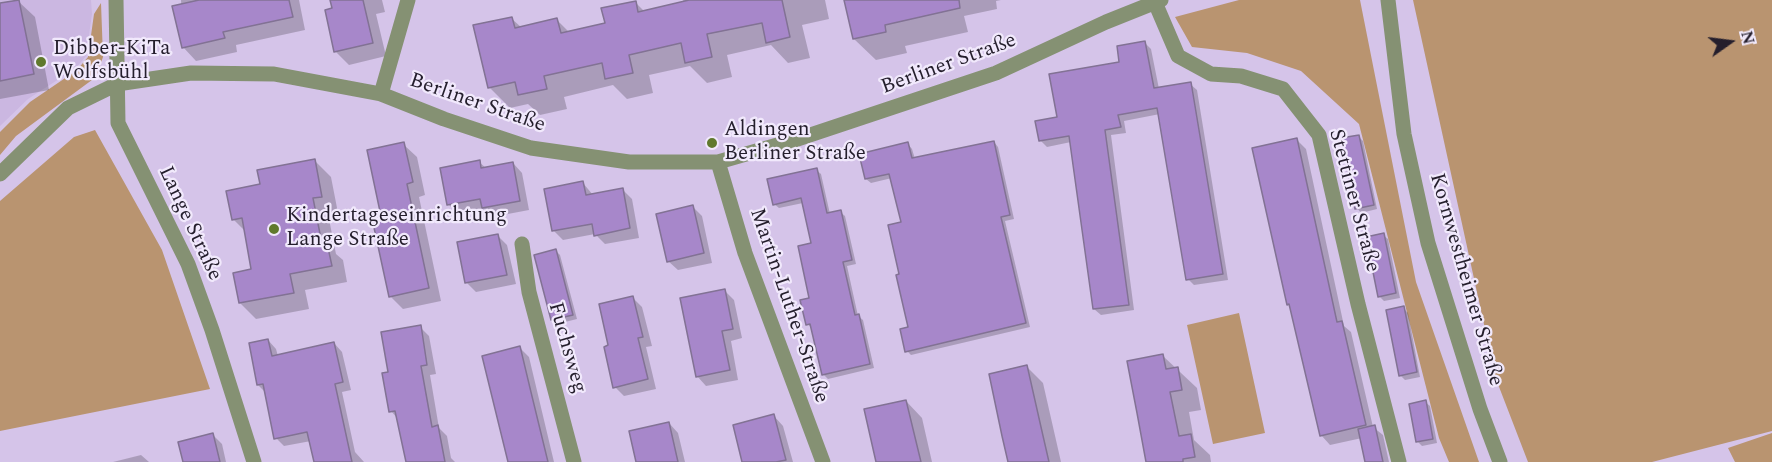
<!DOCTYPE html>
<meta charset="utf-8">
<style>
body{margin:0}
#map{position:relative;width:1772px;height:462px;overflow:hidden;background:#d5c4e9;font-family:Spectral,serif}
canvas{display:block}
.north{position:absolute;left:1700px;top:12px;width:60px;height:60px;-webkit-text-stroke:4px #f1e9fc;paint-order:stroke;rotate:76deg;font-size:16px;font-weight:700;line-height:24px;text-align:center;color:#241e2c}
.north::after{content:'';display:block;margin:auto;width:21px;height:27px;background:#241e2c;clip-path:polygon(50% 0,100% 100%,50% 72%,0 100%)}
</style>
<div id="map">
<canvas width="1772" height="462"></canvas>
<div class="north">N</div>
</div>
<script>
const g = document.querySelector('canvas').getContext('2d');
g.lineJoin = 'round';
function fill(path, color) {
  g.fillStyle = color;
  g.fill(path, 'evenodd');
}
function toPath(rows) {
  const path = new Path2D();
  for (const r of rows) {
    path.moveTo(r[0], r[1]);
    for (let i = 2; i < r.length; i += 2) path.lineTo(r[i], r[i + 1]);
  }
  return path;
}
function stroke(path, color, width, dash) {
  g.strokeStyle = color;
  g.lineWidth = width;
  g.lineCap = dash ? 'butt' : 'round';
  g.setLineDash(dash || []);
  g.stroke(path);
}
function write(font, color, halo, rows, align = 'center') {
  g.font = font + ' Spectral,serif';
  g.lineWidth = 4.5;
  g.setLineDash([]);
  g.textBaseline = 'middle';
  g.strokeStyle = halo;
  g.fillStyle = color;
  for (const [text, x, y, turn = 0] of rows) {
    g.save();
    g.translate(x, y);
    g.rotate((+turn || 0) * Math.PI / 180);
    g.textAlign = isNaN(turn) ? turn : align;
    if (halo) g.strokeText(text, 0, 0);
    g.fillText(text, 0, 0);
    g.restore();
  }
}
const built = toPath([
 [0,0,91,0,92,14,86,56,76,68,28,99,0,126]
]);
const green = toPath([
 [1239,0,1360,0,1416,282,1479,462,1449,462,1439,438,1359,124,1301,71,1247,53,1192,47,1175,17],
 [1413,0,1772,0,1772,431,1652,462,1528,462,1496,379],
 [101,3,103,57,96,77,16,136,0,155,0,132,30,102,77,70,88,57,94,14],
 [95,130,162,250,210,389,0,431,0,201,74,137],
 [1239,313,1265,433,1213,444,1187,325],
 [1772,433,1772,462,1735,462,1728,448]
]);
const shadow = toPath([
 [181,0,299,0,305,30,236,45,237,52,196,61,183,47],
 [332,0,382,0,385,12,376,14,386,56,349,65,336,52,326,11,334,9],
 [683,0,825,0,829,19,802,25,810,58,788,63,771,45,727,55,732,77,707,83,690,66,649,75,653,93,627,99,613,85,564,97,567,109,540,115,528,104,510,108,489,87,511,18,522,28,557,20,569,32,607,24,635,2,645,12,684,3],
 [845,0,1001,0,996,1,997,9,964,16,968,32,905,46,907,53,876,60,854,39],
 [18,1,35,17,49,90,0,99,0,4],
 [1145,43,1151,49,1159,89,1190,84,1197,90,1228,280,1194,285,1188,279,1160,114,1124,121,1126,133,1111,135,1134,310,1101,315,1094,309,1071,142,1047,147,1040,140,1059,119],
 [1358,136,1363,141,1377,209,1361,213,1357,208],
 [1296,139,1306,149,1344,326,1351,332,1373,427,1383,435,1389,462,1367,462,1362,438,1330,445,1321,435,1291,307,1288,304],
 [994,142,998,147,1014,219,1005,221,1030,327,911,355,907,351,910,328,901,275,902,224,892,178,871,183,866,179,908,144,912,149,915,159],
 [403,144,417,157,425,195,419,197,441,301,403,309,390,296],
 [315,161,331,177,338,213,328,214,336,254,343,260,347,282,305,290,309,309,256,319,240,303,253,270,246,232,233,219,261,186],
 [479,162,486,168,513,163,522,173,529,210,492,217,485,209,458,214,449,205,442,169],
 [816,170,821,174,830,214,840,212,845,216,856,264,847,266,858,316,863,320,874,368,828,379,823,374,812,329,808,324,811,299,813,244,803,203,779,208,774,204],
 [583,183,593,195,622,189,632,199,639,238,605,244,595,234,563,240,553,230],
 [693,207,702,216,712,263,678,270,668,261],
 [1383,235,1388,239,1400,298,1384,301,1379,296],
 [498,236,507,245,516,284,476,292,467,283,459,244],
 [556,251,560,255,577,319,557,324,552,320],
 [725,291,734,300,742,338,731,341,738,380,706,386,697,376],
 [632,297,642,307,652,346,646,347,656,389,624,396,615,387,610,346],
 [1403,308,1408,313,1420,377,1405,380,1400,375],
 [420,327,429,336,436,374,430,375,439,428,447,436,451,458,455,462,410,462,398,419,391,411,389,373],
 [268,340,276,349,278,356,334,343,342,352,351,390,342,392,355,452,364,462,316,462,311,441,284,446,276,438,266,393,258,385],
 [520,348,529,357,554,462,517,462],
 [1163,356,1197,388,1201,410,1189,412,1194,440,1210,455,1211,462,1147,462],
 [1027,367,1043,383,1061,462,1010,462],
 [906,401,922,418,932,462,877,462],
 [1425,402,1430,406,1437,443,1422,446,1418,442],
 [774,416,783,426,793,462,744,462],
 [669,423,678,433,685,462,638,462],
 [212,434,222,444,226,462,185,462],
 [141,455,149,462,113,462]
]);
const building = toPath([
 [19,0,34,74,0,81,0,3,19,0],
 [199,0,289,0,293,17,223,32,225,38,182,48,172,6,199,0],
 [330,0,363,0,373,43,334,52,325,10,332,8,330,0],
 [689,0,782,0,790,37,766,43,762,23,707,34,712,57,685,63,681,43,629,55,633,73,605,79,602,63,544,76,547,89,518,95,515,82,488,88,473,25,512,17,515,28,557,18,561,33,605,23,601,8,636,1,638,12,689,0],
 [844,0,959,0,960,8,885,25,886,32,853,39,844,0],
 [1145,41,1154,88,1191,82,1223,274,1186,280,1157,108,1118,115,1121,127,1105,130,1129,305,1093,309,1069,136,1039,141,1035,121,1057,117,1049,74,1119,62,1117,46,1145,41],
 [1359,135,1374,205,1355,209,1341,138,1359,135],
 [1297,138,1337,322,1342,321,1366,425,1320,436,1289,304,1287,305,1252,148,1297,138],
 [994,141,1010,215,1001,217,1026,323,905,352,900,329,908,327,896,275,899,274,888,225,901,222,889,174,865,179,859,154,908,142,912,158,994,141],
 [404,142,413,182,407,184,429,288,389,297,373,223,382,221,367,150,404,142],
 [315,159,322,197,313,198,322,244,327,243,332,266,290,274,294,293,239,303,233,273,251,269,242,218,232,220,226,191,260,184,257,170,315,159],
 [480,160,481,168,513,162,520,201,482,208,480,199,447,205,440,168,480,160],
 [817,168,827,213,841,210,852,260,843,262,855,315,859,314,870,364,822,375,810,324,806,325,800,300,809,298,798,246,811,243,801,198,773,205,767,179,817,168],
 [583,181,586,195,623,188,630,228,594,236,592,224,552,231,544,189,583,181],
 [693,205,704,253,667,262,656,214,693,205],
 [1384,233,1396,293,1378,297,1366,237,1384,233],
 [498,234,507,275,465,283,457,242,498,234],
 [556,249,573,315,551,320,534,255,556,249],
 [725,289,733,329,722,331,730,370,696,377,680,298,725,289],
 [633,296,643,337,638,338,648,379,613,388,604,347,608,345,599,304,633,296],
 [1404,306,1417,372,1399,376,1386,310,1404,306],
 [421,325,427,365,421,366,432,427,438,425,445,462,406,462,395,411,389,412,382,373,388,372,381,332,421,325],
 [268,339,272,356,334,342,343,382,335,384,352,462,314,462,307,432,274,439,263,384,257,385,249,343,268,339],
 [520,346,530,388,548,462,508,462,482,356,520,346],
 [1163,354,1166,369,1178,367,1182,390,1170,392,1179,436,1191,434,1195,457,1183,459,1183,462,1146,462,1137,413,1127,361,1163,354],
 [1027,365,1041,427,1049,462,1008,462,1002,436,989,374,1027,365],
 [906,400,921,462,876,462,864,409,906,400],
 [1426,400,1433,439,1416,442,1409,404,1426,400],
 [774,414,786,460,776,462,742,462,733,425,774,414],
 [669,422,678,462,636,462,629,431,669,422],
 [1375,425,1383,462,1365,462,1358,429,1375,425],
 [213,433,220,462,183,462,178,442,213,433]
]);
const street = toPath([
 [116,0,118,123,188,264,212,330,254,462],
 [1154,0,1178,56,1211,74,1241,76,1283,89,1319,135,1358,304,1399,462],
 [1388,0,1404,134,1428,243,1480,409,1500,462],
 [381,94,408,0],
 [718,162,745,253,823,462],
 [0,174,68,108,117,84,191,73,274,74,381,94,444,119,531,148,629,162,718,162,795,140,996,73,1106,22,1161,0],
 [522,244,529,292,574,462]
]);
const markers = [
 [41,62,6,"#60792d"],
 [712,143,6,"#60792d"],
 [274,229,6,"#60792d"]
];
const poiNames = [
 ["Dibber-KiTa",53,50],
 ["Wolfsbühl",53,74],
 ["Aldingen",724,131],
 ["Berliner Straße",724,155],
 ["Kindertageseinrichtung",286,217],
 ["Lange Straße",286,241]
];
const streetNames = [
 ["Berliner Straße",949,65,-20],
 ["Berliner Straße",477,104,19],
 ["Stettiner Straße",1353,201,75],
 ["Lange Straße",189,224,65],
 ["Kornwestheimer Straße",1465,280,74],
 ["Martin-Luther-Straße",788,306,71],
 ["Fuchsweg",566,348,74]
];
fill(built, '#cbb7e1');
fill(green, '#b99470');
fill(shadow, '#0003');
fill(building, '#a787ca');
stroke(building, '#827294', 1.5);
stroke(street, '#859173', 15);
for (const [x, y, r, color] of markers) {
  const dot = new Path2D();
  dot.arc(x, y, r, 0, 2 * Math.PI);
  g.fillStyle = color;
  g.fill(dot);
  stroke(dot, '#f1e9fc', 2);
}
write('21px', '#241e2c', '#f1e9fc', poiNames, 'left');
write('21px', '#241e2c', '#f1e9fc', streetNames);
</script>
